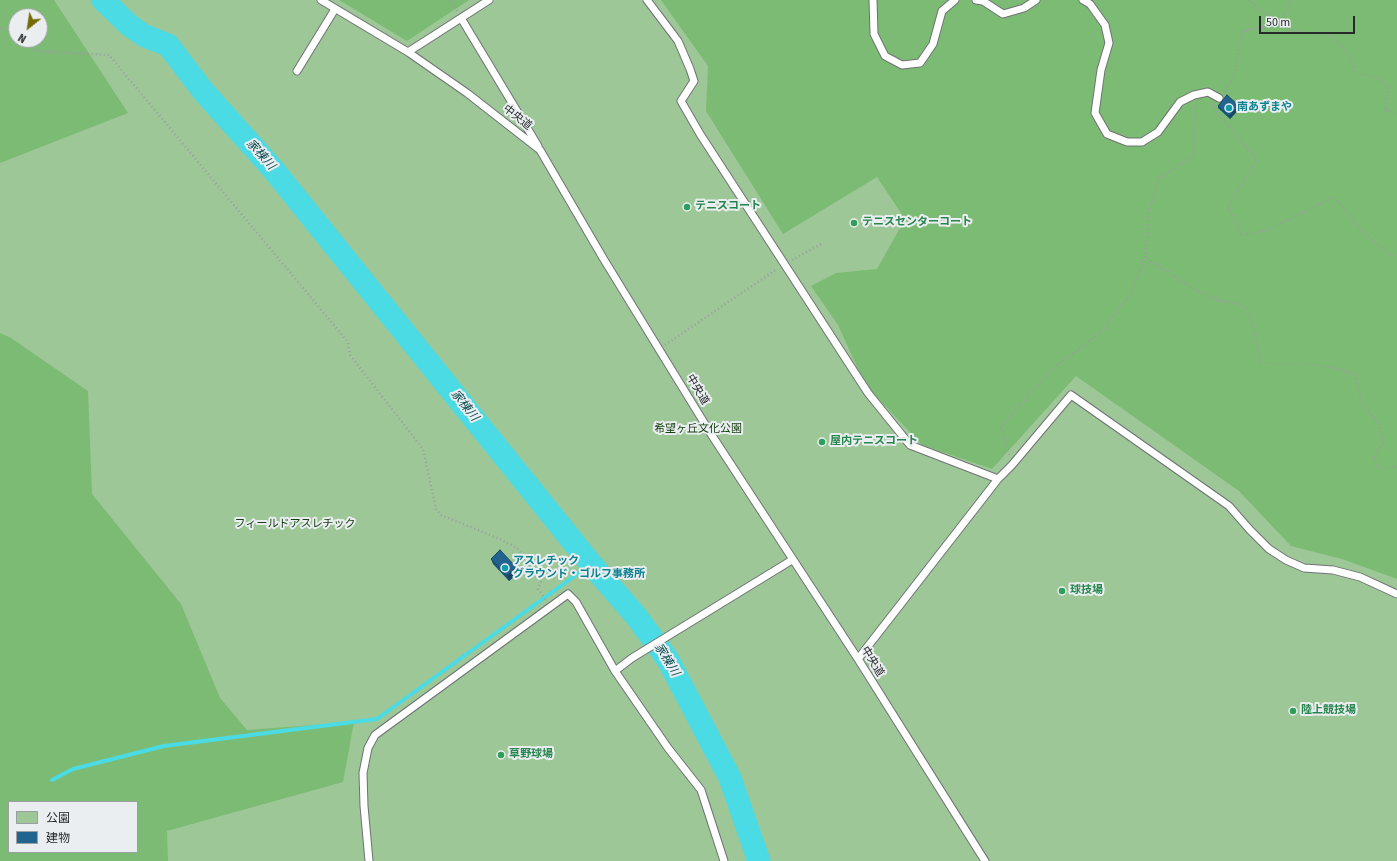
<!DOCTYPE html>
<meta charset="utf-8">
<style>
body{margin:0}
#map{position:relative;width:1397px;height:861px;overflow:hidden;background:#dee1e4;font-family:"Source Sans 3","Noto Sans JP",sans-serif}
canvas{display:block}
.legend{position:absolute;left:8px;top:801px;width:130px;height:52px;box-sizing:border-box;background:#ebeef1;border:1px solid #9c9fa1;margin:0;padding:5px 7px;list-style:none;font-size:12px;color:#262829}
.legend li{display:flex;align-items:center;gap:8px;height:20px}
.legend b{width:20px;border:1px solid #9c9fa1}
.north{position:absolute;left:8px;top:8px;width:40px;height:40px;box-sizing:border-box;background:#ebeef1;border:1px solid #9c9fa1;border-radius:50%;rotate:210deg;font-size:11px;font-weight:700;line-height:16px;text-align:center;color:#262829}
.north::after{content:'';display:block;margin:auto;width:14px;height:18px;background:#756b04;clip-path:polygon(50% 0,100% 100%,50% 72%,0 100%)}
.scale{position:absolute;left:1259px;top:16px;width:96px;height:18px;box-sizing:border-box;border:2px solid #262829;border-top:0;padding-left:5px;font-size:12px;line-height:14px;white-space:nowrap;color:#262829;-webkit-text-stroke:3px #ebeef1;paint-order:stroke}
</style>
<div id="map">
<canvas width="1397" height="861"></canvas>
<ul class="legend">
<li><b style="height:11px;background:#9dc797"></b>公園</li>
<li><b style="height:11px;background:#226490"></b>建物</li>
</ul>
<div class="north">N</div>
<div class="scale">50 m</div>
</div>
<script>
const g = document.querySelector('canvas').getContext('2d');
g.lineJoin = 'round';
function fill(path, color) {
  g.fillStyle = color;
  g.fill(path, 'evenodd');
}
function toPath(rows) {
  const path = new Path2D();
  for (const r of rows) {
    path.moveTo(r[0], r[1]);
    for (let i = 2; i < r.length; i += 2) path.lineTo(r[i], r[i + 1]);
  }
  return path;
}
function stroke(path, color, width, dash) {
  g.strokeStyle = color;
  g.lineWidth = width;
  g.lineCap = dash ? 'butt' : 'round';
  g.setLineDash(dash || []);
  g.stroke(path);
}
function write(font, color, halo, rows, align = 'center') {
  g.font = font + ' "Source Sans 3","Noto Sans JP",sans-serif';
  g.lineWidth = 4;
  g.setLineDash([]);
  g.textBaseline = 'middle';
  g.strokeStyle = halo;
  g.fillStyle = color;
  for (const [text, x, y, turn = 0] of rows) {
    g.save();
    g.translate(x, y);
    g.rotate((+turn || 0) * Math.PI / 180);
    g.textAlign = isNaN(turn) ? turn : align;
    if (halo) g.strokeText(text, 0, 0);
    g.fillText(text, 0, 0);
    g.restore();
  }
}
const green = toPath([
 [0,0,1397,0,1397,861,0,861],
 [16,16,40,16,40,40,16,40],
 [9,802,137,802,137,852,9,852]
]);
const forest = toPath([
 [0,0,54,0,128,113,0,163],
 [16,16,40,16,40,40,16,40],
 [339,0,469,0,407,41],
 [661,0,1397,0,1397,579,1342,559,1291,546,1239,491,1076,376,992,469,922,445,873,393,858,369,838,325,811,286,836,273,877,269,905,219,877,177,783,234,706,111,708,66],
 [0,333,11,338,88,391,92,494,181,604,220,698,247,730,354,722,343,782,167,831,168,861,0,861],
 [9,802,137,802,137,852,9,852]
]);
const stream = toPath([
 [52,780,73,769,164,746,377,719,591,564]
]);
const river = toPath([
 [103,0,130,26,145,36,168,45,203,91,272,168,591,564,636,616,668,660,730,778,759,861]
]);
const path = toPath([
 [450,0,457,11],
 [1249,0,1279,24,1291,0],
 [0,28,16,33],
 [25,40,34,51,109,55,348,342,350,355,423,449,436,509,441,515,500,539,517,548,541,582,538,589,546,600],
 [1224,91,1234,77,1242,31,1279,24,1295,32,1331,34,1350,57,1355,73,1377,77,1389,88,1385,110,1397,115],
 [1195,105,1194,156,1159,178,1149,211,1145,257,1187,285,1214,299,1245,306,1254,328,1261,362,1279,364,1303,363,1335,368,1355,374,1362,404,1379,424,1383,443,1374,455,1376,465,1383,470,1396,466,1397,468],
 [1215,105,1213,108,1257,159,1228,207,1242,236,1265,231,1334,197,1360,229,1383,249,1397,257],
 [792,260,823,243],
 [665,345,777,269],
 [1009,455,1001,427,1052,369,1099,334,1131,294,1145,257]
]);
const service = toPath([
 [321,0,408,52,467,93,540,150,603,258,711,434,858,659,985,861],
 [647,0,678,41,690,69,694,81,681,101,700,134,868,393,910,445,998,479,1012,465,1071,395,1229,506,1250,530,1269,549,1286,560,1304,568,1333,570,1360,577,1397,594],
 [873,0,874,34,885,56,902,65,920,63,933,44,942,11,955,0],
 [976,0,983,1,1003,14,1024,8,1036,0],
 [1083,0,1090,4,1105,25,1109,43,1101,70,1095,113,1107,134,1127,142,1142,142,1158,132,1180,102,1194,95,1208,92,1219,98],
 [461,18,538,146],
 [408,52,489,0],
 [297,71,335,9],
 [858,659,998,479],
 [615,671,668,748,701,790,724,861],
 [369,861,364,806,363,773,368,748,375,735,568,594,576,602,615,671,632,658,792,560]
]);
const wall = toPath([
 [1218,106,1240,108,1230,119,1218,108],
 [491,559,516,567,518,573,509,581,493,564]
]);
const shadedWall = toPath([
 [1239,106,1240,108,1230,119,1229,116],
 [516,567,518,573,509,581,507,576]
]);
const building = toPath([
 [1227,95,1239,106,1229,116,1218,106,1227,95],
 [500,550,516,567,507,576,491,559,500,550]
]);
const markers = [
 [1229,108,4,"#0f9aa8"],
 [687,207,4,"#2e9e5b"],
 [854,223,4,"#2e9e5b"],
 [822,442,4,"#2e9e5b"],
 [505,568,4,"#0f9aa8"],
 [1062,591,4,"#2e9e5b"],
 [1293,711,4,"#2e9e5b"],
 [501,755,4,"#2e9e5b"]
];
const cultureNames = [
 ["南あずまや",1237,108],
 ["アスレチック",513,562],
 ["グラウンド・ゴルフ事務所",513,575]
];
const streetNames = [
 ["中央道",517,118,38],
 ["中央道",697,390,59],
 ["中央道",872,662,58]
];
const leisureNames = [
 ["テニスコート",695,207],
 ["テニスセンターコート",862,223],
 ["屋内テニスコート",830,442],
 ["球技場",1070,591],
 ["陸上競技場",1301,711],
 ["草野球場",509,755]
];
const parkNames = [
 ["希望ヶ丘文化公園",698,430],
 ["フィールドアスレチック",295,525]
];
const waterNames = [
 ["家棟川",260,155,48],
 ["家棟川",464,406,51],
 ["家棟川",666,660,58]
];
fill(green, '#9dc797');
fill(forest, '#7cbb73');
stroke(stream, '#4bdbe5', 4);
stroke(river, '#4bdbe5', 23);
stroke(service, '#707275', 9);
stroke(path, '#9a9d9f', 2.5, [1, 3]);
stroke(service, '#fff', 7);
fill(wall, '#1d567c');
fill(shadedWall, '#184665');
fill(building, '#226490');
stroke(building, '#184665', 1);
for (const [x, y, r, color] of markers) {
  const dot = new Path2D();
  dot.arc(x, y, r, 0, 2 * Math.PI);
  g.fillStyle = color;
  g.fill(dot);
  stroke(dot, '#ebeef1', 1.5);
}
write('bold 11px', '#0d838f', '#ebeef1', cultureNames, 'left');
write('11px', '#262829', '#ebeef1', streetNames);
write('bold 11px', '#27864d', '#ebeef1', leisureNames, 'left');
write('11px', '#15400f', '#ebeef1', parkNames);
write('italic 12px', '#084a4e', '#ebeef1', waterNames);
</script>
